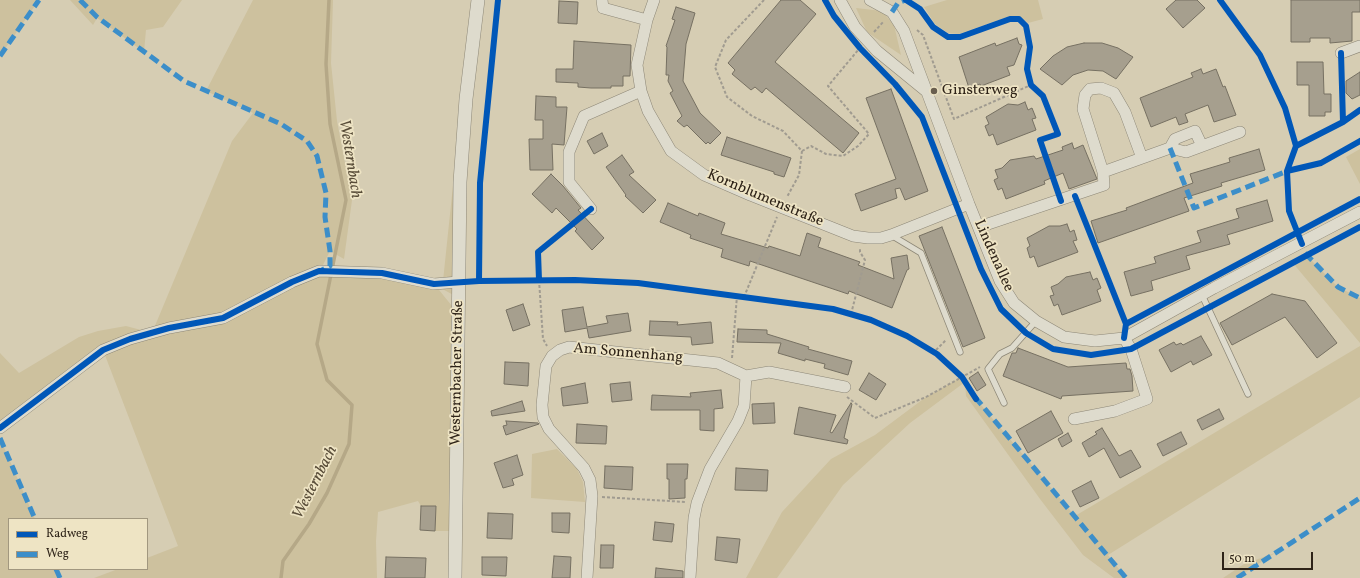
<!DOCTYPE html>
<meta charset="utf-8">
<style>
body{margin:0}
#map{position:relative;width:1360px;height:578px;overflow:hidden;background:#d6cdb3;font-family:Vollkorn,serif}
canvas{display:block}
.legend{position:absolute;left:8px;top:518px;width:140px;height:52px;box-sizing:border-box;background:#eee4c4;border:1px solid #a1977f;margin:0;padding:5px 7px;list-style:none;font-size:12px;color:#2e2318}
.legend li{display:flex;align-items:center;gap:8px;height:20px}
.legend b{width:20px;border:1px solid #a1977f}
.scale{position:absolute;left:1222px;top:552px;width:91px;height:18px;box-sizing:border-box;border:2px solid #2e2318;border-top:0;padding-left:5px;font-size:12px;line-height:14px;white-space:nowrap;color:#2e2318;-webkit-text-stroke:3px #eee4c4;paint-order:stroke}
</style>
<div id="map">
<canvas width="1360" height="578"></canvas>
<ul class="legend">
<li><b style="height:5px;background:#0057b8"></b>Radweg</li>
<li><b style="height:5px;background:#3c8ec9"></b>Weg</li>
</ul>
<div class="scale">50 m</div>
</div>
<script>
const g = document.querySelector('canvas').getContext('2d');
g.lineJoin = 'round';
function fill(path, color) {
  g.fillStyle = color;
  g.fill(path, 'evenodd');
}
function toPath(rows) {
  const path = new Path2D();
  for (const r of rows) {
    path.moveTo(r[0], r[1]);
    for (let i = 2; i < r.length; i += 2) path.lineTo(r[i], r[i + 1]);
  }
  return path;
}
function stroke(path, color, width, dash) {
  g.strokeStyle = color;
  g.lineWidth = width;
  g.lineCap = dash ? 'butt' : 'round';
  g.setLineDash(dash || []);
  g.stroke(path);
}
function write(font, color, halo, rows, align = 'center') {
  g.font = font + ' Vollkorn,serif';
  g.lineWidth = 3.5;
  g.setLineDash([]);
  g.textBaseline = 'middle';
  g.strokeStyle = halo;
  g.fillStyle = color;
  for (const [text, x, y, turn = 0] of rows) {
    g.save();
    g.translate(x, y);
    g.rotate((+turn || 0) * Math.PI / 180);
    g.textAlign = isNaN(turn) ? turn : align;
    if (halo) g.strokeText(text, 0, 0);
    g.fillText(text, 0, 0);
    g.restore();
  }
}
const green = toPath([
 [0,0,39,0,0,56],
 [70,0,182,0,163,27,146,30,144,52,97,18,93,25],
 [253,0,333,0,331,63,337,121,352,200,344,259,330,251,320,271,443,281,463,90,459,298,435,285,452,306,451,531,435,531,436,506,421,506,418,501,378,512,376,541,377,578,94,578,118,569,147,569,147,558,178,546,103,350,0,428,0,353,19,373,79,337,98,331,126,326,152,333,232,141,253,113,206,91],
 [947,0,1038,0,1043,19,1028,23,1020,17,1010,16,959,34,948,33,935,24,924,7],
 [856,8,882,11,894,25,901,55,867,32],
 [1360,149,1360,184,1346,157],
 [1306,255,1338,287,1360,298,1360,343,1292,262],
 [1360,346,1360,397,1108,555,1126,578,1114,578,1083,555,1040,499,966,396,965,382,910,423,843,485,777,578,746,578,782,512,831,459,875,435,926,397,962,377,976,399,1075,516],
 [0,438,35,519,9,519,9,569,56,569,60,578,0,578],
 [557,449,577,469,583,482,585,502,531,498,532,454],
 [1275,553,1237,578,1223,578,1244,564]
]);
const stream = toPath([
 [281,578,283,561,309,524,327,493,349,444,352,405,327,380,317,344,346,200,330,124,326,64,329,0]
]);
const building = toPath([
 [781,0,800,0,816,14,775,62,859,133,843,153,766,88,762,93,755,87,751,90,732,74,735,70,728,63,781,0],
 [1176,0,1197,0,1205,8,1183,28,1166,9,1176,0],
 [1291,0,1360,0,1360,12,1352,12,1352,41,1330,43,1330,38,1310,38,1310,42,1291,42,1291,0],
 [559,1,578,2,577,24,558,23,559,1],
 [676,7,695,13,686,44,683,81,700,113,721,133,710,144,708,142,706,144,687,125,684,127,677,121,682,116,670,93,673,91,668,81,669,75,666,75,667,47,666,46,675,20,672,19,676,7],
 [1017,38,1019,44,1022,45,1014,65,1007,67,1010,75,981,86,980,84,969,88,959,57,995,43,996,46,1017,38],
 [574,41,631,45,630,76,623,76,623,86,611,86,611,88,591,88,578,87,578,83,556,82,556,69,573,69,574,41],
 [1084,43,1102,43,1118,48,1133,57,1116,79,1103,71,1088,70,1073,75,1062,85,1040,69,1053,56,1067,47,1084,43],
 [1297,62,1323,62,1324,94,1331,94,1331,112,1325,112,1325,116,1309,116,1309,85,1297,85,1297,62],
 [1201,69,1203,74,1216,69,1223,87,1225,86,1236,115,1214,122,1208,105,1185,114,1188,122,1179,125,1176,117,1151,127,1140,98,1193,77,1191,73,1201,69],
 [1360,72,1360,95,1352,99,1346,93,1346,81,1360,72],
 [891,89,928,191,905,200,900,188,895,189,897,198,861,211,855,194,896,179,866,98,891,89],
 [536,96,556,97,556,107,567,107,564,145,552,144,553,170,530,170,529,139,543,139,543,120,535,120,536,96],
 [1025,102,1028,110,1032,108,1036,118,1032,119,1036,130,997,145,993,134,989,136,985,126,989,124,986,117,1008,104,1018,105,1025,102],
 [602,133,608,146,594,154,587,141,602,133],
 [727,137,791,158,784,177,774,174,774,172,721,155,727,137],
 [1072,143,1074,149,1083,145,1097,179,1069,189,1063,173,1044,181,1045,184,1006,199,1002,188,998,190,994,180,998,178,995,170,1002,168,1010,160,1034,156,1036,159,1063,150,1062,147,1072,143],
 [1259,149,1265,170,1221,183,1222,186,1184,198,1189,211,1098,243,1091,221,1127,210,1126,208,1193,183,1190,174,1230,162,1229,158,1259,149],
 [622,155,634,172,629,175,656,200,643,213,625,196,626,195,606,167,622,155],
 [551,174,563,186,581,208,578,210,604,238,592,250,575,231,577,229,556,208,552,213,532,194,551,174],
 [1267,200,1273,221,1227,235,1230,244,1186,256,1190,269,1151,281,1153,290,1131,296,1124,272,1156,263,1154,257,1201,242,1197,231,1239,218,1236,209,1267,200],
 [668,203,698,216,699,213,725,223,721,234,768,248,769,246,800,256,807,233,821,238,818,247,860,262,858,265,894,279,891,258,907,255,909,269,907,270,892,308,849,291,848,294,750,261,749,266,721,257,723,249,690,238,691,235,660,222,668,203],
 [1067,224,1070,232,1074,230,1077,240,1073,241,1078,252,1038,267,1034,256,1030,258,1027,248,1030,246,1027,238,1049,226,1060,226,1067,224],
 [942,227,985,338,963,347,919,236,942,227],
 [1090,272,1093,280,1097,278,1101,288,1097,290,1101,301,1062,315,1058,304,1054,306,1050,296,1054,295,1051,287,1058,284,1066,277,1090,272],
 [1272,294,1305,301,1337,343,1317,358,1285,317,1232,345,1220,323,1272,294],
 [523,304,530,325,513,331,506,310,523,304],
 [583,307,587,327,608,323,606,316,628,313,631,331,589,338,587,328,565,332,562,310,583,307],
 [650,321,678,322,677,325,711,322,713,343,692,345,691,337,649,335,650,321],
 [738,329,767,330,767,334,809,347,808,349,852,361,848,375,824,368,825,364,805,359,805,361,778,353,781,343,737,342,738,329],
 [1201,336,1212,355,1193,365,1191,361,1171,372,1159,350,1174,342,1176,345,1181,343,1183,345,1201,336],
 [1018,348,1068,367,1126,363,1127,369,1130,369,1132,376,1133,391,1062,396,1061,399,1003,376,1012,353,1016,353,1018,348],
 [505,362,529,363,528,386,504,384,505,362],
 [978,372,986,385,977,391,969,378,978,372],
 [869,373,886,384,876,400,859,390,869,373],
 [630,382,632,400,612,402,610,384,630,382],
 [585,383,588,403,563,406,561,388,585,383],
 [721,390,723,408,714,409,714,431,700,430,700,410,651,410,652,395,691,397,690,393,721,390],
 [522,401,525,411,492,416,491,411,522,401],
 [774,403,775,423,753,424,752,404,774,403],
 [851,403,852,404,844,438,848,440,847,444,794,434,799,407,836,415,830,432,832,433,851,403],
 [1219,409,1224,419,1202,430,1197,420,1219,409],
 [1051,411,1063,433,1028,453,1016,431,1051,411],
 [506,421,538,423,539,424,506,435,503,426,507,425,506,421],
 [577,424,607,426,606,444,576,443,577,424],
 [1102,428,1119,456,1131,450,1141,467,1120,478,1104,448,1089,457,1082,443,1097,434,1095,432,1102,428],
 [1181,432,1187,444,1163,456,1157,444,1181,432],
 [1068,433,1072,441,1062,447,1058,439,1068,433],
 [517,455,523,475,512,479,514,485,503,488,494,463,517,455],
 [667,464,688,464,687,479,685,479,685,498,669,499,669,479,667,479,667,464],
 [605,466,633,467,632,490,604,488,605,466],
 [736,468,768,470,767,491,735,490,736,468],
 [1091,481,1099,498,1080,507,1072,491,1091,481],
 [421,506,436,506,435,531,420,530,421,506],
 [488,513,513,514,512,539,487,538,488,513],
 [552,513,570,513,569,533,552,532,552,513],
 [655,522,674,524,672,542,653,540,655,522],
 [717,537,740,539,737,563,715,560,717,537],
 [601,545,614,545,613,568,600,568,601,545],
 [554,556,571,557,570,578,552,578,554,556],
 [386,557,426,558,425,578,385,578,386,557],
 [482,557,507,557,506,576,482,575,482,557],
 [656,568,683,571,683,578,655,578,656,568]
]);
const path = toPath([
 [764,0,726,40,715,67,727,97,752,116,783,131,802,151,799,175,787,197],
 [917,30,923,35,954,119,1031,85],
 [874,32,884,21],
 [802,151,811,146,826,154,843,156,858,146,869,134,828,86,859,49],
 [539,280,543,339,547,346],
 [744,297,777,217],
 [851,314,865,260,860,252,860,249],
 [936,350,946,340],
 [732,358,737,296],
 [847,397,875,418,926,397,980,367],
 [602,497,686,502]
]);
const service = toPath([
 [891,235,921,253,960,352],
 [1202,295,1248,394],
 [1004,403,988,369,1000,354,1012,348,1036,321]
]);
const minor = toPath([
 [602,0,603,8,647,20],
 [654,0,647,20,637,65,641,91,648,111,671,151,704,175,750,195,853,236,868,238,881,238,891,235,969,204],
 [840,0,855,27,877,51,926,91],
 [870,0,892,12,904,31,969,204,1000,281,1014,303,1036,321,1064,337,1095,341,1124,338,1214,288,1360,212],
 [1341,53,1360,46],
 [1170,148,1175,139,1195,131,1202,146],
 [1103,172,1083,109,1085,95,1090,89,1101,88,1114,93,1125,112,1142,158],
 [591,209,569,182,569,152,584,116,641,91],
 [979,227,1104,185,1103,172,1170,148,1186,152,1240,132],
 [1074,419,1115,411,1147,399,1131,349,1124,338],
 [0,428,103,350,130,339,169,328,223,318,292,282,319,271,382,273,434,284,459,282],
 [587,578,592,496,590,480,584,468,549,429,543,417,542,405,546,366,552,356,560,350,569,347,718,363,746,376,769,372,845,387],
 [690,578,694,518,697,503,710,469,738,421,744,406,746,376]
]);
const tertiary = toPath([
 [455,578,460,182,466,99,478,0]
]);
const quiet = toPath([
 [80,0,97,17,184,81,281,124,307,141,317,156,326,193,325,217,330,251,330,266,322,270],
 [892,12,898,3,905,0],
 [0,56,39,0],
 [1170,148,1194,208,1290,170],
 [1305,253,1338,287,1360,298],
 [975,397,1126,578],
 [0,438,35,519],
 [56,569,60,578],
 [1237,578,1360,498]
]);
const cycleway = toPath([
 [825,0,834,16,860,48,895,84,922,117,981,269,1001,309,1026,333,1053,349,1091,355,1131,349,1360,227],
 [906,0,920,9,933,27,948,37,960,37,1010,19,1019,19,1026,26,1030,47,1027,69,1031,85,1043,96,1058,134,1040,140,1061,201],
 [1220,0,1260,55,1285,108,1296,146,1287,171,1289,211,1302,244],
 [1341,53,1343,122],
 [1296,146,1343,122,1360,110],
 [1287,171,1321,163,1360,141],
 [1075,196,1126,324,1124,338],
 [539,280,538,252,591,209],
 [479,281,480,183,498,0],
 [1126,324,1360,199],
 [0,428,103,350,130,339,169,328,223,318,292,282,319,271,382,273,434,284,479,281,575,280,638,283,833,309,871,320,907,336,937,354,962,377,976,399]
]);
const markers = [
 [934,91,4,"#695e4e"]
];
const poiNames = [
 ["Ginsterweg",942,91]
];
const streetNames = [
 ["Kornblumenstraße",765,199,23],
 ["Lindenallee",993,256,66],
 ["Am Sonnenhang",628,354,5],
 ["Westernbacher Straße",458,373,-89]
];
const waterNames = [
 ["Westernbach",349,159,81],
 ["Westernbach",316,483,-63]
];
fill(green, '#cdc19e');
stroke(stream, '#b5a887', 3.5);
fill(building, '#a69f8e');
stroke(building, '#767062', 1);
stroke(service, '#8d8777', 7);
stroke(minor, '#8d8777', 12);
stroke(tertiary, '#8d8777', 14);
stroke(path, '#a09b90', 2, [3, 2]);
stroke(service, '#dedbcd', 5.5);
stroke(minor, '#dedbcd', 11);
stroke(tertiary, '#dedbcd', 13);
stroke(quiet, '#3c8ec9', 5, [10, 5]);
stroke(cycleway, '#0057b8', 6);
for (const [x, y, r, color] of markers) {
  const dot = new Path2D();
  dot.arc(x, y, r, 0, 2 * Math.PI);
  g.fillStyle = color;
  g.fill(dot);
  stroke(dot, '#eee4c4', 1.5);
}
write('15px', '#2e2318', '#eee4c4', poiNames, 'left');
write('15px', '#2e2318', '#eee4c4', streetNames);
write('italic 16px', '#584c38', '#eee4c4', waterNames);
</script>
